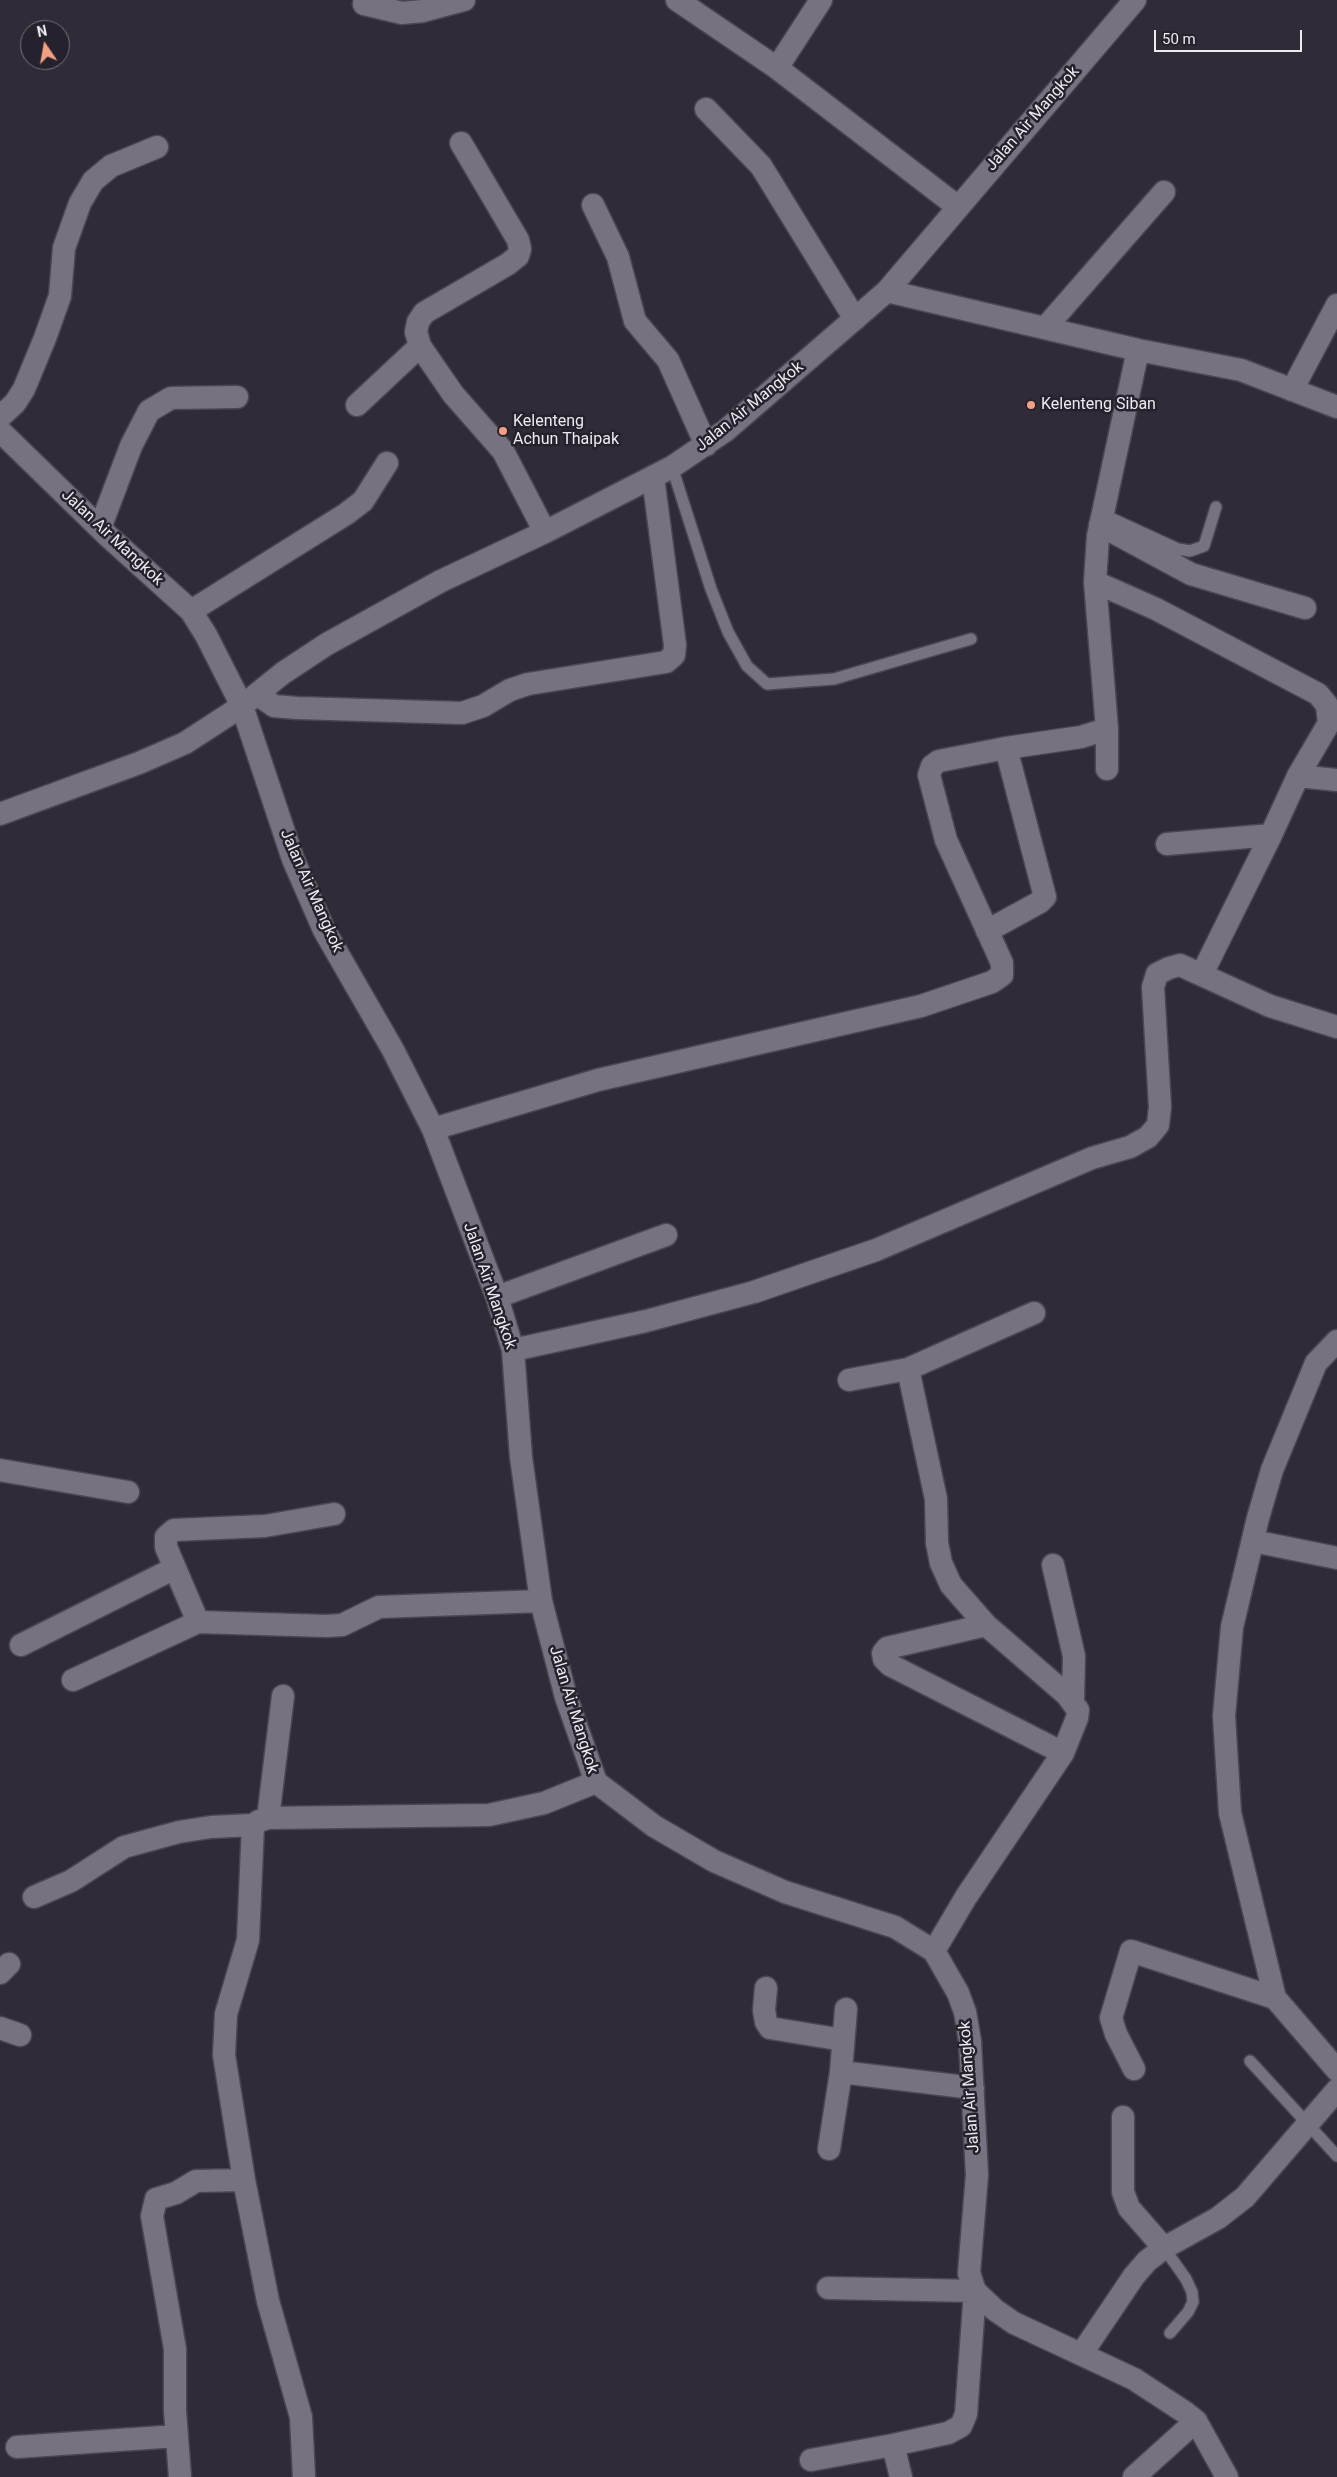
<!DOCTYPE html>
<style>
body{margin:0}
#map{position:relative;width:1337px;height:2477px;overflow:hidden;background:#302b37;font-family:Roboto,sans-serif}
canvas{display:block}
.north{position:absolute;left:20px;top:20px;width:50px;height:50px;box-sizing:border-box;background:#26222d;border:1px solid #75727b;border-radius:50%;rotate:348deg;font-size:14px;font-weight:700;line-height:20px;text-align:center;color:#ece9f1}
.north::after{content:'';display:block;margin:auto;width:18px;height:22px;background:#f39f83;clip-path:polygon(50% 0,100% 100%,50% 72%,0 100%)}
.scale{position:absolute;left:1154px;top:30px;width:148px;height:22px;box-sizing:border-box;border:2px solid #ece9f1;border-top:0;padding-left:6px;font-size:15px;line-height:18px;white-space:nowrap;color:#ece9f1;-webkit-text-stroke:4px #26222d;paint-order:stroke}
</style>
<div id="map">
<canvas width="1337" height="2477"></canvas>
<div class="north">N</div>
<div class="scale">50 m</div>
</div>
<script>
const g = document.querySelector('canvas').getContext('2d');
g.lineJoin = 'round';
function toPath(rows) {
  const path = new Path2D();
  for (const r of rows) {
    path.moveTo(r[0], r[1]);
    for (let i = 2; i < r.length; i += 2) path.lineTo(r[i], r[i + 1]);
  }
  return path;
}
function stroke(path, color, width, dash) {
  g.strokeStyle = color;
  g.lineWidth = width;
  g.lineCap = dash ? 'butt' : 'round';
  g.setLineDash(dash || []);
  g.stroke(path);
}
function write(font, color, halo, rows, align = 'center') {
  g.font = font + ' Roboto,sans-serif';
  g.lineWidth = 5;
  g.setLineDash([]);
  g.textBaseline = 'middle';
  g.strokeStyle = halo;
  g.fillStyle = color;
  for (const [text, x, y, turn = 0] of rows) {
    g.save();
    g.translate(x, y);
    g.rotate((+turn || 0) * Math.PI / 180);
    g.textAlign = isNaN(turn) ? turn : align;
    if (halo) g.strokeText(text, 0, 0);
    g.fillText(text, 0, 0);
    g.restore();
  }
}
const service = toPath([
 [672,467,711,589,728,632,747,666,767,684,834,679,971,639],
 [1102,514,1178,549,1171,564],
 [1178,549,1190,551,1204,546,1216,507],
 [1250,2061,1337,2156],
 [1164,2248,1186,2279,1192,2292,1193,2302,1188,2312,1170,2333]
]);
const minor = toPath([
 [677,0,777,68,958,207],
 [364,4,402,13,423,11,464,0],
 [777,68,821,0],
 [706,109,761,166,855,319],
 [461,143,518,240,520,249,518,256,508,264,424,313,418,322,416,332,420,346,453,394,503,451,545,532],
 [593,205,618,257,635,321,668,360,706,445],
 [887,291,1138,350,1241,370,1337,407],
 [1045,328,1164,192],
 [1292,390,1337,305],
 [357,405,420,346],
 [0,417,15,403,24,389,45,338,60,296,64,248,80,203,93,181,111,166,157,147],
 [0,431,108,536,191,611,206,635,242,706,293,859,324,930,393,1050,433,1129,497,1297,513,1350,521,1457,541,1601,566,1697,596,1782,654,1826,714,1861,785,1892,895,1927,934,1951,958,1993,965,2012,970,2041,977,2175,969,2273,975,2291,995,2310,1014,2323,1134,2379,1186,2413,1196,2421,1227,2477],
 [1100,525,1191,574,1305,608],
 [100,528,131,446,149,411,171,398,237,397],
 [1095,582,1156,609,1318,694,1327,705,1329,723,1298,776,1271,835,1202,974],
 [191,611,346,514,363,501,387,463],
 [257,694,274,706,297,708,462,713,483,706,510,690,528,684,666,662,674,655,675,645,653,477],
 [1107,769,1107,729],
 [1298,776,1337,780],
 [0,814,139,763,185,743,242,706,283,673,327,644,441,581,545,532,672,467,725,431,887,291,1135,0],
 [1167,844,1271,835],
 [987,931,1040,902,1045,897,1006,748],
 [433,1129,598,1080,921,1006,992,982,1002,975,1002,963,946,840,929,775,932,766,939,761,1006,748,1081,737,1107,729,1095,582,1098,536,1138,350],
 [497,1297,666,1235],
 [1337,1341,1316,1363,1272,1470,1258,1518,1232,1627,1224,1716,1230,1813,1275,1998,1337,2070],
 [513,1350,646,1321,754,1292,876,1250,1092,1158,1130,1147,1148,1137,1158,1125,1160,1107,1153,987,1157,974,1169,968,1180,965,1270,1006,1337,1027],
 [908,1369,936,1499,937,1543,941,1563,951,1585,986,1625,1067,1695,1078,1710,1077,1718,1063,1753,966,1897,934,1951],
 [849,1380,908,1369,1034,1313],
 [0,1470,128,1492],
 [1253,1541,1337,1558],
 [1053,1565,1074,1656,1073,1700],
 [198,1622,166,1547,166,1537,174,1530,265,1526,334,1514],
 [986,1625,887,1648,883,1653,884,1659,890,1665,1063,1753],
 [21,1645,175,1568],
 [73,1680,198,1622,326,1626,342,1625,379,1607,541,1601],
 [268,1818,283,1696],
 [34,1897,71,1881,124,1847,179,1832,211,1827,253,1825],
 [0,1973,9,1964],
 [766,1988,764,2010,766,2022,770,2028,843,2040],
 [0,2028,20,2035],
 [1134,2069,1116,2034,1111,2018,1131,1951,1275,1998],
 [841,2072,973,2088],
 [1123,2117,1123,2192,1129,2208,1164,2248],
 [829,2149,841,2072,846,2009],
 [828,2288,975,2291,966,2414,961,2426,948,2433,893,2445,901,2477],
 [1082,2353,1134,2276,1147,2261,1164,2248,1218,2218,1245,2197,1337,2090],
 [17,2447,177,2436],
 [811,2460,893,2445],
 [180,2477,175,2411,175,2349,152,2216,156,2199,176,2193,196,2181,244,2180],
 [304,2477,301,2417,268,2301,244,2180,224,2055,226,2014,248,1940,253,1825,259,1821,268,1818,489,1815,544,1803,596,1782],
 [1134,2477,1196,2421]
]);
const markers = [
 [1031,405,5,"#f39f83"],
 [503,431,5,"#f39f83"]
];
const streetNames = [
 ["Jalan Air Mangkok",1033,119,-49],
 ["Jalan Air Mangkok",750,407,-39],
 ["Jalan Air Mangkok",112,538,43],
 ["Jalan Air Mangkok",311,891,66],
 ["Jalan Air Mangkok",489,1286,71],
 ["Jalan Air Mangkok",573,1710,73],
 ["Jalan Air Mangkok",970,2087,-94]
];
const poiNames = [
 ["Kelenteng Siban",1041,405],
 ["Kelenteng",513,422],
 ["Achun Thaipak",513,440]
];
stroke(service, '#4b4751', 14);
stroke(minor, '#4b4751', 25);
stroke(service, '#77727f', 11);
stroke(minor, '#77727f', 22);
for (const [x, y, r, color] of markers) {
  const dot = new Path2D();
  dot.arc(x, y, r, 0, 2 * Math.PI);
  g.fillStyle = color;
  g.fill(dot);
  stroke(dot, '#26222d', 2);
}
write('16px', '#ece9f1', '#26222d', streetNames);
write('16px', '#ece9f1', '#26222d', poiNames, 'left');
</script>
